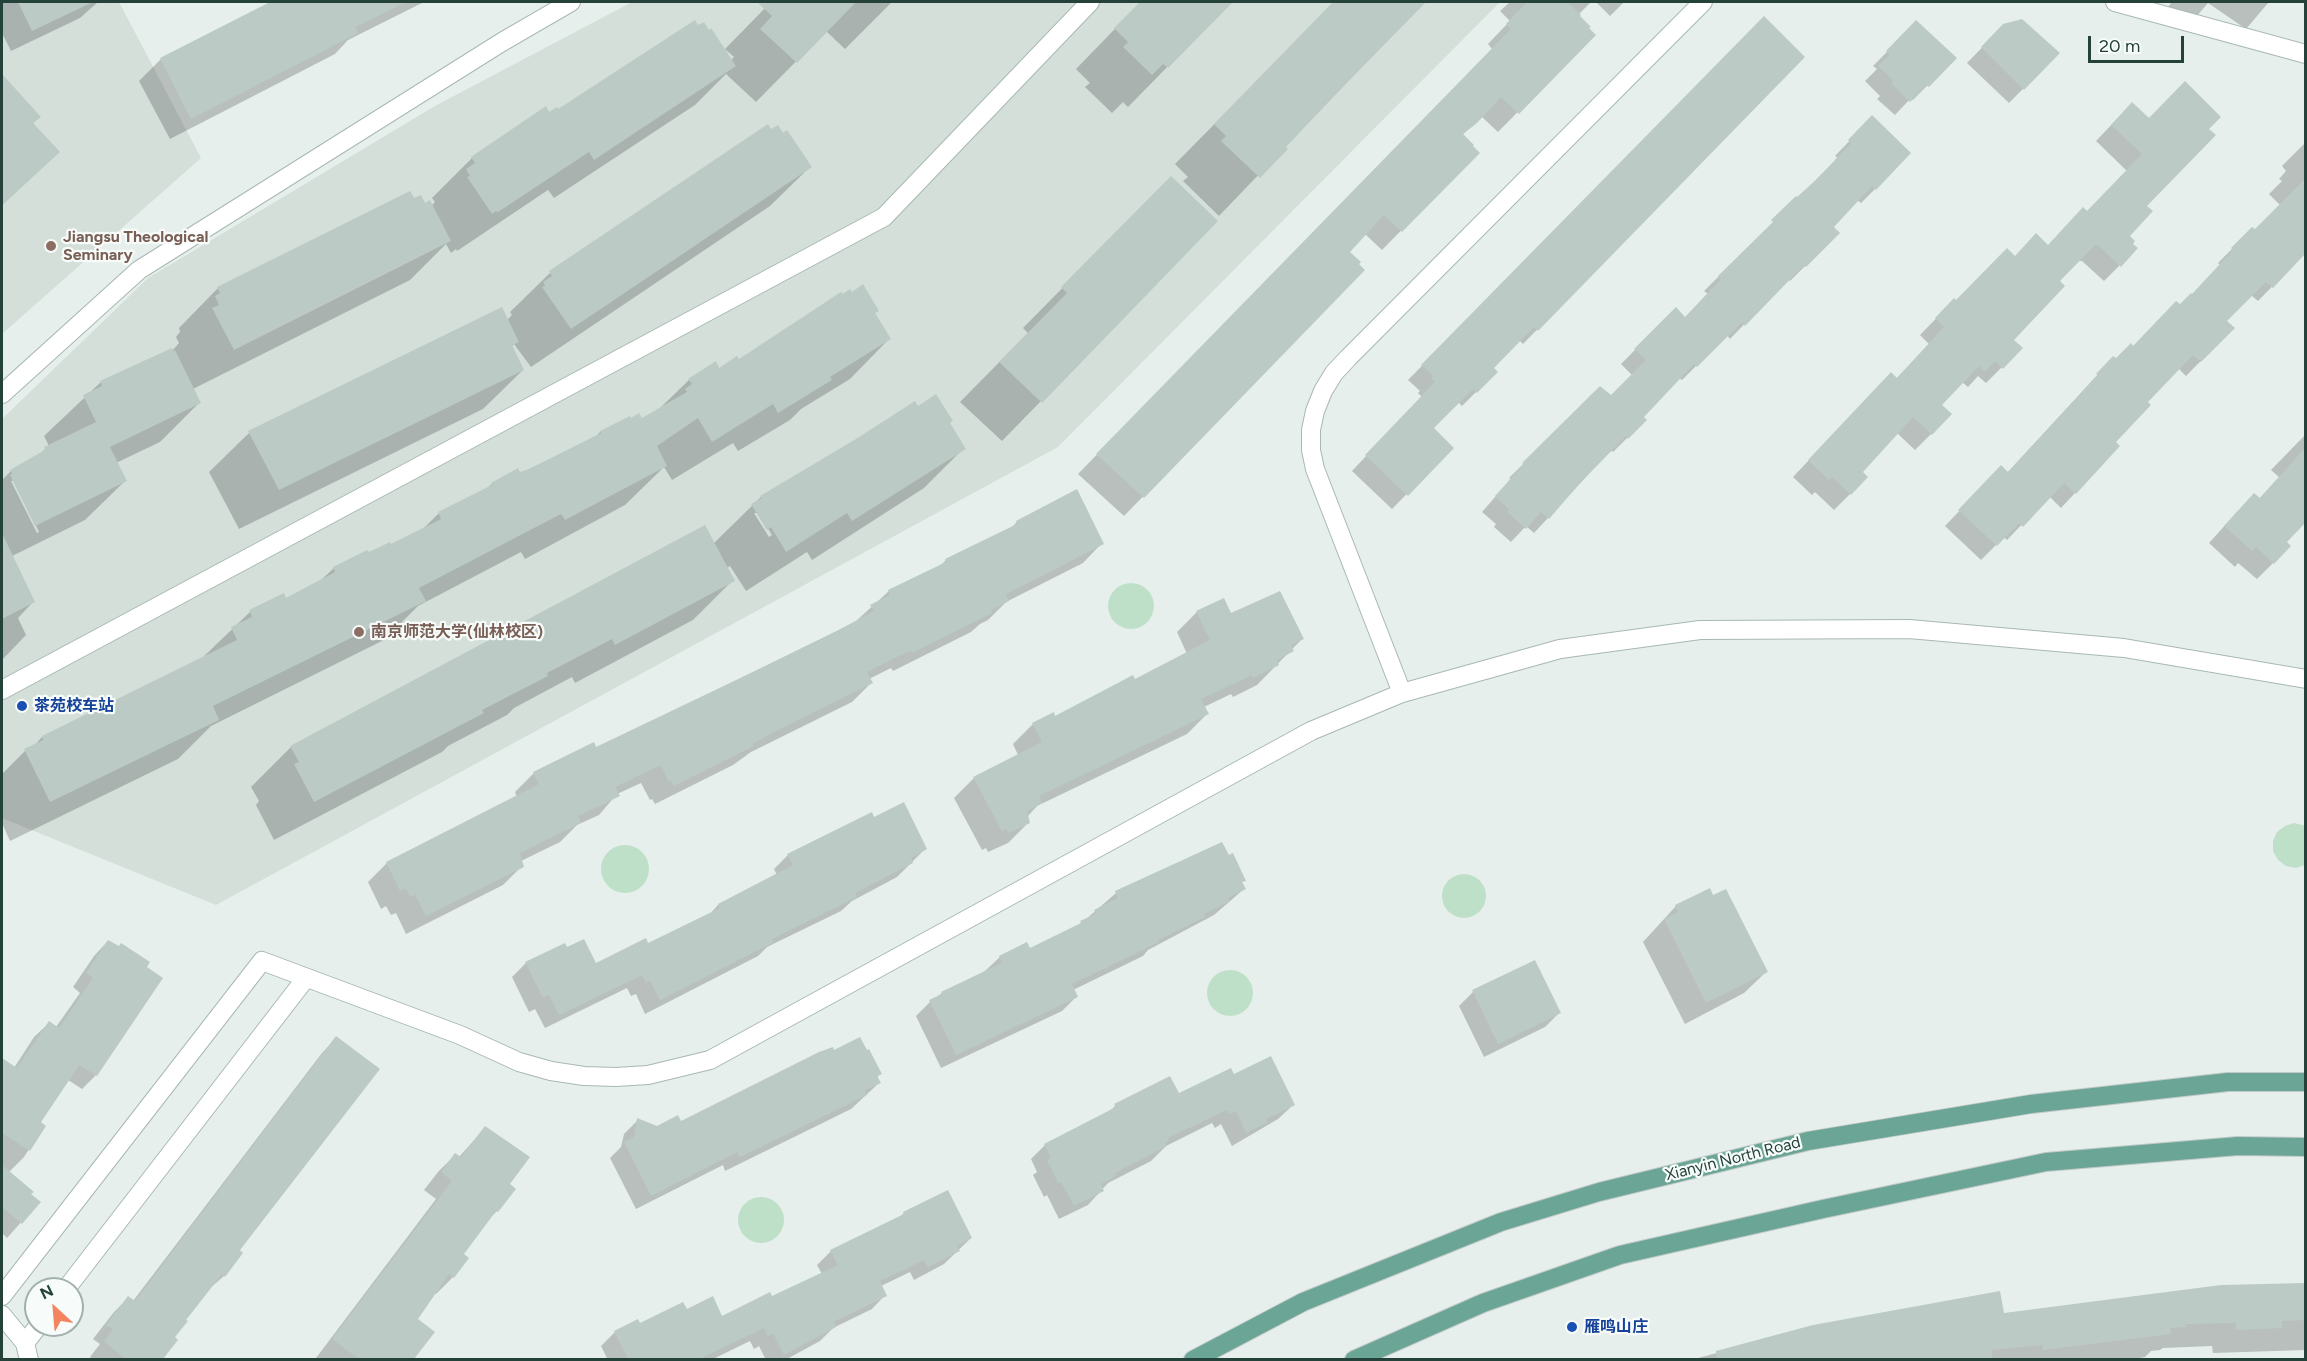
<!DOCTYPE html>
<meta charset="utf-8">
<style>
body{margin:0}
#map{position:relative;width:2307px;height:1361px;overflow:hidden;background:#e6efeb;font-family:Figtree,sans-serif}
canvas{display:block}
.frame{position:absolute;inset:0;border:3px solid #24423a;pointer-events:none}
.north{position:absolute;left:24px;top:1277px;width:60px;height:60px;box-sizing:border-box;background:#f7fbf9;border:2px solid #a3b1ad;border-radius:50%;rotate:334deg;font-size:16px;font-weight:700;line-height:24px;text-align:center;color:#24423a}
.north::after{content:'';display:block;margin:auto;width:21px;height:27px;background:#f4845f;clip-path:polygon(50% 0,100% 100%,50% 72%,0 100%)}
.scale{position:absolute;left:2088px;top:36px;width:96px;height:27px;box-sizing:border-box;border:3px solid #24423a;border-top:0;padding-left:8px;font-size:18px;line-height:21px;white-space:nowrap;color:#24423a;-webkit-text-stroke:4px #f7fbf9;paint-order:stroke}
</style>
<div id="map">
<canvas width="2307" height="1361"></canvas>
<div class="frame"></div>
<div class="north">N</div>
<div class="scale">20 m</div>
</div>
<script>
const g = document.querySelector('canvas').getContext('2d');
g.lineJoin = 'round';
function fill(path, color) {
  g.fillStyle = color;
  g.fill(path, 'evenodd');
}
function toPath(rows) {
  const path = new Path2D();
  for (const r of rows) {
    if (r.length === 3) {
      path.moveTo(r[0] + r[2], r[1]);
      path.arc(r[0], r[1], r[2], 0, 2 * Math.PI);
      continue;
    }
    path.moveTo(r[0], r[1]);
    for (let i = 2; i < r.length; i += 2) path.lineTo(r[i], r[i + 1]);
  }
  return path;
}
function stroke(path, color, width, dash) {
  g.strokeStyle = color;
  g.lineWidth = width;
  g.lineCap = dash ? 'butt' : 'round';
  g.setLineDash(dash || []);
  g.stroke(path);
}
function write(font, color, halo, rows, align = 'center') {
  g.font = font + ' Figtree,"Noto Sans SC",sans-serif';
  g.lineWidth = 4.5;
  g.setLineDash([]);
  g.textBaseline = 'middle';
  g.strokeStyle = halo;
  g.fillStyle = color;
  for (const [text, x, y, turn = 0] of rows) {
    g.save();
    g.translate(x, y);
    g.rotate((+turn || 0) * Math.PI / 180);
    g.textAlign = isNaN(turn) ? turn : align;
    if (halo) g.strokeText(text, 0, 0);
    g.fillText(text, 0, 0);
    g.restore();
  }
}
const built = toPath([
 [2,2,119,2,201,158,2,334],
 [632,2,1500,2,1058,447,216,905,2,818,2,419,148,278,435,106]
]);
const green = toPath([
 [1131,606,23],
 [2294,823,2306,826,2305,865,2296,868,2286,866,2278,860,2273,851,2273,841,2277,832,2285,826],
 [625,869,24],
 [1464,896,22],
 [1230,993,23],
 [761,1220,23]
]);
const shadow = toPath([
 [2,2,98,2,80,18,11,51,2,33],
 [273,2,424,2,348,40,335,54,170,139,139,81,161,59],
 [771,2,892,2,845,49,826,31,756,102,726,74,695,105,554,198,548,190,457,251,456,249,451,253,446,244,410,280,193,389,199,403,160,442,116,463,125,481,85,520,2,561,2,480,11,471,36,457,49,446,44,436,101,382,173,350,179,343,176,337,180,332,179,328,218,288,414,200,431,206,435,202,432,198,472,158,549,114,731,60,734,57,725,49],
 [11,481,15,481,39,532,37,533],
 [1141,2,1231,2,1128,107,1123,102,1112,113,1085,87,1090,83,1076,69],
 [1335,2,1424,2,1219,216,1183,181,1188,177,1175,164],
 [1510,2,1591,2,1577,16,1594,35,1498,132,1481,116,1462,135,1477,153,1382,250,1365,234,1348,252,1363,270,1124,516,1078,474,1492,49,1488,44,1510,21,1500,11],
 [1596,2,1624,2,1610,16],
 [2172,2,2269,2,2246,29,2208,3,2190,24,2167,8],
 [1764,19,1803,57,1523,344,1519,340,1492,368,1496,372,1462,406,1458,402,1432,428,1452,448,1392,509,1352,471,1422,397,1418,393,1420,391,1408,380],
 [2004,25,2058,53,2009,103,1967,63],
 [1902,37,1954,58,1913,100,1911,98,1895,115,1877,99,1880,96,1865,81,1877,69,1873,66],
 [2,76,39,117,32,124,29,180,2,205],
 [2116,120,2148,120,2145,206,2128,236,2120,265,2104,281,2082,261,2078,261,2058,282,2012,340,2021,348,1986,383,1978,376,1968,387,1962,382,1939,405,1931,434,1915,450,1897,433,1861,472,1850,494,1834,510,1815,492,1812,495,1793,477,1875,390,1896,379,1929,344,1920,335,1954,300,1956,302,2015,257,2048,246,2087,213,2127,171,2096,141],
 [1858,132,1875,189,1861,203,1857,200,1832,227,1838,233,1790,281,1788,279,1730,339,1727,335,1682,380,1679,378,1642,417,1645,420,1613,452,1611,450,1534,533,1526,526,1511,542,1494,527,1496,524,1482,512,1511,479,1509,478,1600,388,1611,397,1633,376,1621,364,1676,309,1685,318,1708,294,1704,291,1838,158,1835,156],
 [2306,142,2306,235,2298,243,2306,252,2258,301,2251,295,2225,321,2233,328,2186,376,2178,368,2146,402,2075,493,2061,508,2049,496,2007,540,2004,537,1981,560,1945,526,1987,482,2007,473,2113,358,2116,360,2133,347,2192,295,2220,265,2218,263,2252,229,2255,231,2280,205,2269,194,2282,181,2279,179,2286,171,2282,166],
 [810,167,770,206,531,367,514,344,511,347,523,370,483,409,239,529,209,472,249,433,501,309,507,320,512,315,510,312,550,273],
 [1171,178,1041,401,1002,441,960,402,1028,333,1023,328],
 [874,314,889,339,850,379,801,409,790,420,738,451,733,443,672,480,664,467,625,505,525,559,521,552,418,606,384,640,211,726,178,759,10,841,2,823,2,774,25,751,33,747,42,737,199,661,250,612,283,595,285,600,319,582,334,568,391,546,421,531,438,514,486,489,492,484,519,474,594,439,600,432,641,421,658,410,689,380],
 [917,408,964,448,924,488,812,560,807,552,746,591,730,566,727,568,733,580,693,620,575,683,572,677,514,708,507,715,448,746,442,752,274,840,256,805,259,801,251,787,291,747,713,544,761,497],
 [754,513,758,513,772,535,769,537],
 [2306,434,2306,520,2285,543,2273,563,2257,579,2238,563,2235,567,2209,543,2238,511,2259,499,2279,477,2271,470],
 [1017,522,1102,543,1083,563,1006,602,988,620,980,624,971,632,893,671,891,668,869,679,871,683,852,702,751,752,733,765,655,804,652,799,650,800,641,783,617,794,599,815,577,825,560,842,521,861,522,866,503,885,406,934,396,913,391,915,386,906,381,909,368,882,387,863,517,797,515,792,534,773,596,749,855,622,889,591,939,567,946,560,1010,529],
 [18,569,33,602,18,618,26,635,2,660,2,577],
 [1197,612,1231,615,1302,639,1257,685,1233,697,1231,694,1204,707,1207,714,1187,734,1037,806,1028,816,1028,823,1008,843,988,852,986,848,982,850,954,798,974,778,1018,755,1013,744,1033,724,1055,718,1135,681,1187,654,1177,632],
 [873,819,926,848,897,877,852,901,841,911,767,947,758,956,645,1014,636,994,631,996,627,988,545,1028,535,1009,529,1012,512,977,526,963,566,949,595,965,647,945,709,915,718,905,777,875,774,869,788,855],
 [1244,880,1241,883,1244,889,1214,915,1148,950,1143,956,1073,990,1076,997,1062,1011,941,1068,916,1016,930,1002,942,993,985,971,1000,957,1029,950,1077,927,1116,893],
 [1676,906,1766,972,1744,993,1685,1024,1643,942],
 [108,941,96,1075,82,1089,68,1080,39,1123,44,1126,24,1157,9,1172,2,1167,2,1068,7,1063,14,1068,34,1037,49,1023,56,1027,80,993,73,987,94,956],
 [1473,992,1559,1013,1545,1027,1484,1057,1459,1006],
 [336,1038,238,1251,224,1276,209,1289,184,1320,173,1338,176,1340,161,1360,93,1360,90,1357,100,1344,93,1339,114,1312,128,1298,133,1301,322,1053],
 [834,1052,880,1074,876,1078,879,1083,851,1109,725,1171,723,1165,636,1209,610,1158,621,1147,624,1134,638,1120,657,1128,681,1123],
 [1233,1076,1293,1105,1278,1119,1232,1146,1221,1124,1215,1128,1212,1123,1166,1146,1151,1161,1108,1183,1088,1205,1059,1219,1047,1195,1044,1197,1033,1175,1037,1172,1031,1159,1045,1145,1108,1113,1115,1106,1178,1095],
 [485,1128,497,1211,483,1225,462,1255,453,1277,436,1294,434,1293,416,1319,433,1332,412,1360,319,1360,316,1358,436,1199,424,1190,438,1172,455,1155,459,1157],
 [14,1181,39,1202,7,1238,2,1233,2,1193],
 [904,1213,971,1238,944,1264,914,1280,910,1272,881,1286,885,1295,872,1309,833,1328,820,1341,785,1360,766,1360,759,1346,754,1349,750,1341,711,1360,608,1360,601,1346,615,1332,686,1311,721,1318,772,1298,822,1274,817,1265,831,1251,898,1219],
 [2306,1284,2306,1350,2213,1353,2212,1346,2163,1348,2160,1350,2151,1351,2145,1357,2128,1360,1691,1360,1813,1327,2002,1314]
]);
const building = toPath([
 [18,2,93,2,32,31],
 [270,2,406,2,355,27,358,33,191,119,160,58],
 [757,2,856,2,797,63,760,29,772,16],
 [1140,2,1233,2,1168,68,1163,64,1152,75,1123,47,1128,42,1114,28],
 [1333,2,1426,2,1330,100,1286,147,1288,149,1260,178,1221,141,1226,136,1214,124],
 [1527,2,1568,2,1581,15,1580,16,1591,27,1589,28,1596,35,1519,114,1501,97,1477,123,1463,134,1474,145,1473,146,1480,153,1402,232,1384,215,1350,252,1361,262,1359,264,1365,270,1144,498,1096,454,1511,29,1506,24],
 [1764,16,1805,57,1538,331,1534,327,1494,368,1498,372,1477,393,1473,389,1434,428,1454,448,1408,496,1365,455,1435,382,1431,378,1433,376,1421,365],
 [2022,19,2060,53,2024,90,1981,47,2003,24],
 [695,20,698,25,704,22,709,30,711,28,736,66,594,160,589,152,498,212,496,211,492,214,467,177,470,176,466,169,475,163,471,157,546,106,549,112,557,107,558,109],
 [1916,20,1957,58,1929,87,1926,85,1910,102,1891,83,1893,80,1878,66,1890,54,1886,51],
 [2,74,41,117,33,123,60,152,2,205],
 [2185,81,2221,117,2209,129,2216,135,2147,206,2153,211,2130,236,2135,241,2133,244,2138,248,2121,267,2098,245,2095,245,2060,281,2065,286,2014,340,2023,348,2003,369,1995,361,1985,372,1979,366,1942,405,1952,414,1932,435,1913,417,1863,472,1868,477,1851,495,1832,477,1829,480,1808,460,1891,372,1897,378,1944,327,1935,318,1954,298,1956,300,2007,248,2015,256,2036,233,2048,245,2083,207,2087,211,2142,154,2111,125,2132,102,2149,118],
 [1872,115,1911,153,1876,190,1872,186,1834,227,1840,233,1806,267,1804,265,1745,326,1742,322,1697,367,1694,364,1644,417,1647,420,1628,439,1626,436,1581,482,1549,519,1541,512,1526,529,1507,512,1509,509,1495,496,1524,464,1522,463,1600,386,1611,395,1646,360,1634,349,1676,307,1685,317,1721,279,1718,276,1773,222,1771,220,1796,196,1797,197,1816,180,1851,143,1848,140],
 [768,124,771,129,778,125,783,133,787,130,812,167,571,329,542,287,545,286,543,282,552,276,549,271],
 [1171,176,1218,221,1042,403,999,362,1067,293,1061,287],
 [2306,178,2305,254,2273,288,2266,282,2227,321,2235,328,2201,362,2193,355,2148,402,2151,405,2116,442,2120,446,2076,494,2064,483,2023,527,2019,523,1997,546,1958,510,2001,465,2008,472,2098,375,2096,374,2113,356,2116,358,2131,343,2133,346,2176,301,2180,304,2191,293,2192,294,2233,250,2231,248,2252,227,2255,229],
 [410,191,414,198,421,195,425,203,430,200,451,241,234,350,212,308,219,305,215,296,220,293,217,287],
 [863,284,879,311,875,313,891,339,830,377,832,380,778,413,773,404,712,442,698,418,657,446,667,466,565,520,561,514,419,588,426,601,213,706,219,720,50,802,24,749,43,740,42,736,237,640,231,627,252,617,249,610,284,593,286,598,335,572,333,567,367,550,369,552,390,542,391,544,441,519,438,512,492,485,491,483,518,468,520,472,529,469,601,433,600,431,630,416,631,418,639,413,642,418,687,392,685,389,692,384,688,379,716,361,719,368,737,356,739,359,841,292,843,294,850,289,852,292],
 [502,307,519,342,512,345,524,370,279,490,248,431],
 [172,348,173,351,175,350,201,403,110,447,127,481,35,526,10,475,12,474,10,470,45,450,44,447,96,422,83,395,102,386,100,381],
 [936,394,953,421,950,423,966,449,852,521,847,513,786,552,771,527,767,530,751,504,762,498,760,496,856,439,915,401,918,406],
 [2306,447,2306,522,2287,542,2291,546,2274,564,2256,547,2252,551,2224,526,2254,493,2260,498],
 [1077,489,1104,544,1008,593,1006,594,1009,601,991,610,992,613,912,653,911,650,867,672,873,683,772,733,752,744,754,746,674,786,671,781,669,782,661,765,615,787,620,796,578,816,581,823,520,853,524,867,426,916,415,895,410,897,406,888,400,891,386,862,539,784,533,772,594,742,596,747,822,639,874,611,870,605,890,595,888,590,946,562,945,559,1017,524,1016,521],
 [705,525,735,581,615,645,612,639,547,673,548,676,482,710,484,713,314,802,294,764,299,762,290,746],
 [2,533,35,602,2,619],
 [1280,591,1304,639,1291,645,1294,651,1277,660,1279,665,1253,678,1252,675,1201,699,1209,714,1039,796,1042,803,1027,811,1030,823,1009,833,1006,829,1002,831,973,777,1042,742,1032,723,1054,712,1055,716,1133,675,1135,679,1210,640,1196,611,1224,598,1231,613],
 [904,802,927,849,911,858,913,863,855,893,857,897,772,939,774,942,660,1000,650,981,646,983,642,975,559,1015,549,995,543,998,525,962,565,943,567,947,584,939,596,963,646,938,648,943,720,908,718,904,793,865,787,854,872,812,874,817],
 [1222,842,1229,855,1233,853,1246,881,1242,882,1246,889,1228,898,1230,901,1204,914,1205,917,1158,940,1159,942,1072,984,1078,997,956,1055,929,1000,942,994,941,992,1002,963,999,956,1027,942,1030,948,1081,923,1080,921,1096,914,1094,910,1118,898,1115,891],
 [1710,888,1713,895,1726,889,1768,972,1706,1003,1664,919,1678,912,1675,905],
 [108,940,119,946,121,943,150,962,147,967,163,978,97,1076,80,1065,78,1067,41,1122,46,1126,30,1151,2,1133,2,1058,17,1068,49,1021,59,1028,93,978,86,973],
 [1535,960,1561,1013,1498,1044,1472,990],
 [336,1036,380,1069,240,1250,243,1253,225,1277,222,1274,186,1320,188,1321,175,1337,178,1340,163,1359,126,1359,104,1342,113,1329,106,1325,128,1296,135,1301],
 [860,1037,867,1050,869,1049,882,1074,877,1076,881,1083,865,1090,867,1095,740,1157,737,1152,651,1196,624,1142,634,1137,637,1118,657,1126,678,1115,681,1121,819,1052,833,1047,834,1050],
 [1271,1056,1295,1105,1266,1119,1268,1122,1246,1133,1236,1111,1229,1114,1227,1110,1168,1138,1169,1141,1165,1143,1167,1146,1115,1173,1116,1176,1101,1184,1104,1191,1074,1206,1061,1182,1058,1183,1047,1160,1051,1158,1044,1144,1116,1107,1114,1104,1170,1076,1179,1093,1231,1068,1234,1074],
 [485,1126,530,1157,510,1184,516,1189,498,1212,496,1211,464,1254,469,1258,454,1278,449,1274,418,1319,435,1332,414,1359,359,1359,332,1339,452,1181,441,1172,455,1153,461,1157],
 [2,1165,34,1192,31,1194,41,1202,22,1224,2,1207],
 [948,1190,972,1238,957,1246,960,1251,928,1267,924,1260,880,1281,887,1296,835,1321,834,1323,836,1327,784,1355,773,1333,768,1336,764,1328,699,1359,628,1359,614,1331,638,1319,640,1323,683,1302,687,1309,713,1296,722,1316,770,1292,772,1296,838,1265,830,1250,904,1214,903,1212],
 [2306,1283,2306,1320,2282,1321,2282,1328,2236,1330,2236,1323,2185,1324,2186,1327,2170,1328,2171,1334,2043,1350,2042,1345,1991,1350,1993,1359,1717,1359,1716,1351,1813,1325,2000,1291,2004,1313,2221,1285]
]);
const street = toPath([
 [2115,2,2306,54],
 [2,394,139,270,502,42,571,2],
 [2,690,884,217,1090,2],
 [1402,693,1315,469,1311,450,1311,430,1315,411,1323,391,1334,373,1348,358,1703,2],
 [66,1289,306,978],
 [2,1296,262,961,460,1035,519,1062,551,1071,584,1076,616,1077,648,1075,710,1060,1311,731,1402,693,1560,649,1700,630,1909,629,2124,648,2306,679],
 [2,1315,25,1343,29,1360],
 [25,1343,39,1325]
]);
const primary = toPath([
 [1193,1360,1303,1302,1501,1222,1599,1192,1808,1141,2031,1104,2228,1082,2306,1082],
 [1354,1360,1483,1303,1620,1255,1823,1209,2046,1162,2238,1146,2306,1147]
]);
const markers = [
 [51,246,6,"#8d6e63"],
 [359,632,6,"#8d6e63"],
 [22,706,6,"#1a4fb4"],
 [1572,1327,6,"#1a4fb4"]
];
const educationNames = [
 ["Jiangsu Theological",63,237],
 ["Seminary",63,255],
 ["南京师范大学(仙林校区)",371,632]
];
const transitNames = [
 ["茶苑校车站",34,706],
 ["雁鸣山庄",1584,1327]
];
const streetNames = [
 ["Xianyin North Road",1733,1159,-14]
];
fill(built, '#d4dfda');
fill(green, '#bfe0c8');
fill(shadow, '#0003');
fill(building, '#bbcac4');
stroke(street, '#a8b8b2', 20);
stroke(primary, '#c2cac8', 20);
stroke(street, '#fff', 18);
stroke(primary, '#6aa596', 18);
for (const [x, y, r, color] of markers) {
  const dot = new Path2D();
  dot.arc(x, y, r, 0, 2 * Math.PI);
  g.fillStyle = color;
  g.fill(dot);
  stroke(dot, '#f7fbf9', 2);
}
write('bold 16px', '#785e54', '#f7fbf9', educationNames, 'left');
write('bold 16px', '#164399', '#f7fbf9', transitNames, 'left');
write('16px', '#24423a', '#f7fbf9', streetNames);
</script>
